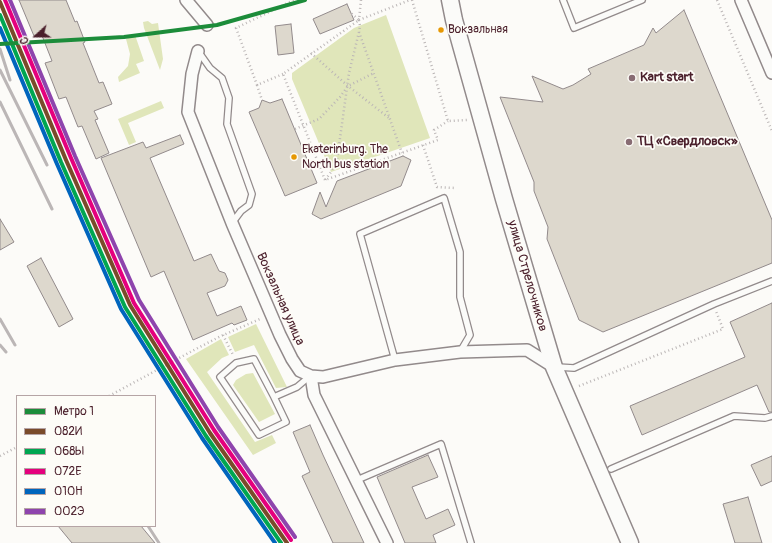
<!DOCTYPE html>
<meta charset="utf-8">
<style>
body{margin:0}
#map{position:relative;width:772px;height:543px;overflow:hidden;background:#fcfbf8;font-family:Pangolin,sans-serif}
canvas{display:block}
.legend{position:absolute;left:16px;top:395px;width:140px;height:132px;box-sizing:border-box;background:#fdfcf7;border:1px solid #b5a4a5;margin:0;padding:5px 7px;list-style:none;font-size:12px;color:#4a1f2b}
.legend li{display:flex;align-items:center;gap:8px;height:20px}
.legend b{width:20px;border:1px solid #b5a4a5}
.north{position:absolute;left:16px;top:16px;width:40px;height:40px;-webkit-text-stroke:3px #fdfcf7;paint-order:stroke;rotate:249deg;font-size:11px;font-weight:700;line-height:16px;text-align:center;color:#4a1f2b}
.north::after{content:'';display:block;margin:auto;width:14px;height:18px;background:#4a1f2b;clip-path:polygon(50% 0,100% 100%,50% 72%,0 100%)}
</style>
<div id="map">
<canvas width="772" height="543"></canvas>
<ul class="legend">
<li><b style="height:5px;background:#1c8c3a"></b>Метро 1</li>
<li><b style="height:5px;background:#7a4b2a"></b>082И</li>
<li><b style="height:5px;background:#00a651"></b>068Ы</li>
<li><b style="height:5px;background:#e5007d"></b>072Е</li>
<li><b style="height:5px;background:#0065bd"></b>010Н</li>
<li><b style="height:5px;background:#8e44ad"></b>002Э</li>
</ul>
<div class="north">С</div>
</div>
<script>
const g = document.querySelector('canvas').getContext('2d');
g.lineJoin = 'round';
function fill(path, color) {
  g.fillStyle = color;
  g.fill(path, 'evenodd');
}
function toPath(rows) {
  const path = new Path2D();
  for (const r of rows) {
    path.moveTo(r[0], r[1]);
    for (let i = 2; i < r.length; i += 2) path.lineTo(r[i], r[i + 1]);
  }
  return path;
}
function stroke(path, color, width, dash) {
  g.strokeStyle = color;
  g.lineWidth = width;
  g.lineCap = dash ? 'butt' : 'round';
  g.setLineDash(dash || []);
  g.stroke(path);
}
function write(font, color, halo, rows, align = 'center') {
  g.font = font + ' Pangolin,sans-serif';
  g.lineWidth = 3.5;
  g.setLineDash([]);
  g.textBaseline = 'middle';
  g.strokeStyle = halo;
  g.fillStyle = color;
  for (const [text, x, y, turn = 0] of rows) {
    g.save();
    g.translate(x, y);
    g.rotate((+turn || 0) * Math.PI / 180);
    g.textAlign = isNaN(turn) ? turn : align;
    if (halo) g.strokeText(text, 0, 0);
    g.fillText(text, 0, 0);
    g.restore();
  }
}
const green = toPath([
 [386,15,430,138,331,172,292,79,292,73,354,28],
 [148,21,152,24,158,23,163,59,160,70,144,28,143,22],
 [135,35,144,61,136,64,140,73,119,82,118,77,128,66,130,54,126,39],
 [161,101,164,108,128,123,136,142,129,145,118,119],
 [256,324,287,387,276,388,254,345,235,352,228,337],
 [221,339,229,355,222,358,207,372,255,442,272,435,276,443,253,455,186,359],
 [253,373,275,414,259,422,233,385,236,380,246,374]
]);
const building = toPath([
 [19,0,66,0,75,22,77,21,85,42,83,43,99,83,103,82,112,104,94,111,98,119,95,120,109,153,96,159,82,126,78,127,66,97,59,99,45,63,52,61,41,33,34,36,19,0],
 [347,4,354,20,320,34,313,19,347,4],
 [684,10,772,220,772,263,603,332,579,320,547,239,548,227,534,191,534,182,500,97,543,102,532,76,563,89,573,85,591,74,588,69,644,45,653,28,656,33,684,10],
 [291,24,294,53,278,55,275,26,291,24],
 [282,99,317,183,285,196,249,112,259,108,262,100,270,103,282,99],
 [180,135,184,144,150,158,194,261,211,254,219,271,225,273,228,280,225,286,207,293,217,316,241,306,247,320,234,325,232,323,193,340,164,271,151,277,101,158,143,142,146,148,180,135],
 [403,156,411,160,401,186,321,219,312,214,320,192,326,207,337,181,403,156],
 [0,219,14,242,0,250,0,219],
 [41,258,73,319,59,327,27,266,41,258],
 [772,303,772,412,769,412,757,385,642,435,630,406,745,357,730,322,772,303],
 [310,425,323,455,364,543,333,543,302,476,310,472,293,432,310,425],
 [428,455,438,477,412,487,426,519,448,509,455,525,433,535,436,543,405,543,377,477,428,455],
 [772,456,772,481,761,486,751,465,772,456],
 [748,497,762,543,735,543,723,504,748,497],
 [58,526,141,526,155,543,72,543,58,526]
]);
const path = toPath([
 [361,0,359,20,410,0],
 [412,0,448,121,467,120],
 [717,0,772,131],
 [359,20,360,26,359,32,402,153],
 [359,32,349,73,337,160,331,172,325,180,438,140,434,130,448,121],
 [311,53,348,86,389,118],
 [283,74,257,85,236,28,294,0],
 [257,85,262,100],
 [295,129,319,119,340,97,348,86,374,73],
 [423,145,437,187,455,188],
 [325,180,283,74,359,20,351,13],
 [223,335,233,355],
 [579,386,723,329,716,311],
 [109,396,194,350,221,336,260,319],
 [0,456,17,447]
]);
const service = toPath([
 [563,0,574,28,642,0],
 [198,51,210,68,222,78,229,98,227,124,252,194,249,205,241,211,232,223],
 [395,360,360,234,444,198,460,252,460,297,470,335,460,352],
 [557,367,574,368,714,304,772,281],
 [274,397,286,422,259,435,220,377,236,363,254,359,274,397,297,387,310,376],
 [611,469,734,416,765,418,772,416],
 [357,480,441,444,471,543]
]);
const minor = toPath([
 [186,0,207,25],
 [741,0,772,73],
 [198,51,192,74,188,112,232,223,280,335,292,359,300,371,311,376,323,377,395,360,460,352,527,350,554,367],
 [311,376,314,395,387,543]
]);
const secondary = toPath([
 [450,0,454,20,504,199,554,367,630,543]
]);
const rail = toPath([
 [0,49,10,80],
 [0,70,47,165],
 [0,102,52,209],
 [0,319,15,345],
 [0,345,6,352],
 [148,526,159,543]
]);
const rail1 = toPath([
 [0,2,66,160,130,305,210,433,287,543]
]);
const rail2 = toPath([
 [0,15,61,162,125,307,206,436,281,543]
]);
const rail3 = toPath([
 [5,0,71,158,134,303,214,430,291,540]
]);
const rail4 = toPath([
 [0,28,57,164,121,309,202,438,275,543]
]);
const rail5 = toPath([
 [10,0,75,156,139,300,218,427,295,537]
]);
const metro1 = toPath([
 [0,44,124,37,217,25,305,0]
]);
const markers = [
 [441,30,3.5,"#e69804"],
 [632,78,4,"#886c73"],
 [629,142,4,"#886c73"],
 [294,157,3.5,"#e69804"]
];
const busNames = [
 ["Вокзальная",448,30],
 ["Ekaterinburg. The",302,150],
 ["North bus station",302,165]
];
const poiNames = [
 ["Kart start",640,78],
 ["ТЦ «Свердловск»",637,142]
];
const streetNames = [
 ["улица Стрелочников",527,276,74],
 ["Вокзальная улица",280,299,66]
];
fill(green, '#e0e6ba');
fill(building, '#ddd8cd');
stroke(building, '#928a8b', 1);
stroke(service, '#928a8b', 8);
stroke(minor, '#928a8b', 14);
stroke(secondary, '#928a8b', 19);
stroke(path, '#bbb6b6', 2.5, [1, 3]);
stroke(service, '#fbfbf9', 5.5);
stroke(minor, '#fbfbf9', 11);
stroke(secondary, '#fbfbf9', 16);
stroke(rail, '#bbb6b6', 3);
stroke(rail1, '#7a4b2a', 4);
stroke(rail2, '#00a651', 4);
stroke(rail3, '#e5007d', 4);
stroke(rail4, '#0065bd', 4);
stroke(rail5, '#8e44ad', 4);
stroke(metro1, '#1c8c3a', 4);
for (const [x, y, r, color] of markers) {
  const dot = new Path2D();
  dot.arc(x, y, r, 0, 2 * Math.PI);
  g.fillStyle = color;
  g.fill(dot);
  stroke(dot, '#fdfcf7', 1.5);
}
write('12px', '#4a1f2b', '#fdfcf7', busNames, 'left');
write('bold 13px', '#4a1f2b', '#fdfcf7', poiNames, 'left');
write('13px', '#4a1f2b', '#fdfcf7', streetNames);
</script>
